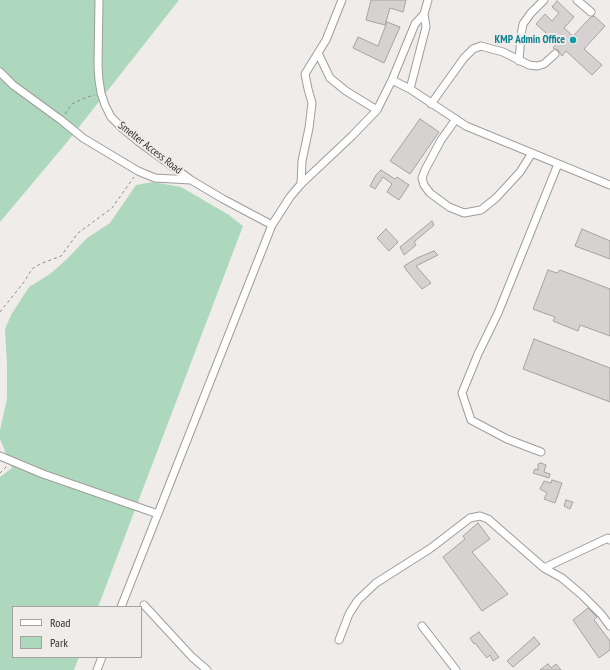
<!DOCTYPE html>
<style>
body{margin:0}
#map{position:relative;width:610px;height:670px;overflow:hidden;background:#efecea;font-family:"PT Sans Narrow",sans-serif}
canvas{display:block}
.legend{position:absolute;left:12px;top:606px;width:130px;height:52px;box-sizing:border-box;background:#efecea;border:1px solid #a4a2a0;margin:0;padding:5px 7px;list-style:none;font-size:12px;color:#343332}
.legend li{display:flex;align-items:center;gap:8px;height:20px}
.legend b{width:20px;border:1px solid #a4a2a0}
</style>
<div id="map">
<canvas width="610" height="670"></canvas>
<ul class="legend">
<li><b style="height:5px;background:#fff"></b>Road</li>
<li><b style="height:11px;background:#aed8bd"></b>Park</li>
</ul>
</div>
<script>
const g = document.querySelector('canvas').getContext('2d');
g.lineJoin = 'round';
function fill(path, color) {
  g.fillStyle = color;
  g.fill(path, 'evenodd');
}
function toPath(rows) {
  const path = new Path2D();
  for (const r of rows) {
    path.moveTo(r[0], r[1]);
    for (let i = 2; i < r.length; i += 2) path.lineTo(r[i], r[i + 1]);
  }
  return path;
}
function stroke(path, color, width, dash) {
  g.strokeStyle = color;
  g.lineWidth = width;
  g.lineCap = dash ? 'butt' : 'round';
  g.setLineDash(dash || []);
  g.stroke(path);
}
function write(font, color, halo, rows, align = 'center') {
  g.font = font + ' "PT Sans Narrow",sans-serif';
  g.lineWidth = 4;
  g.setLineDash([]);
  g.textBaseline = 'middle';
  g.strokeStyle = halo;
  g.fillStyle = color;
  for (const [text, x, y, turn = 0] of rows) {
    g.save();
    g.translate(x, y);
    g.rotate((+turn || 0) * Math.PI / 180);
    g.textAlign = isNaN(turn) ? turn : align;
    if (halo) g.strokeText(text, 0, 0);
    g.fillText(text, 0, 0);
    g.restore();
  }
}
const green = toPath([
 [0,0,179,0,68,141,0,222],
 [153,182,181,187,229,215,243,226,98,607,13,607,13,657,79,657,74,670,0,670,0,477,12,468,0,439,0,430,7,399,7,366,5,329,11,315,29,287,50,274,67,259,87,238,110,223,136,185]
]);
const building = toPath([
 [371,0,406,0,403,12,390,8,385,25,366,20,371,0],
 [557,1,574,17,564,28,573,36,591,17,594,16,605,26,584,49,602,65,592,75,566,51,562,56,558,50,553,48,557,43,536,24,545,14,552,21,559,13,552,7,557,1],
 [387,22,400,27,384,63,353,48,358,37,378,46,387,22],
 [420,119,439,132,410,174,390,161,420,119],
 [381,170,395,179,397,177,409,185,399,200,387,192,392,184,383,177,375,189,370,186,376,175,381,170],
 [432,221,434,225,414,242,416,245,404,255,400,247,432,221],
 [386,229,398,242,389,251,377,238,386,229],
 [582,229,610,241,610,259,575,246,582,229],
 [434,251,438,255,416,266,431,283,422,289,407,271,404,266,417,258,434,251],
 [548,270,557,273,560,270,610,289,610,336,580,325,578,331,553,321,555,317,533,309,548,270],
 [534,339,610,368,610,402,523,369,534,339],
 [541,463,546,465,544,472,550,474,549,478,533,473,535,469,538,470,538,464,541,463],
 [552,480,562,483,555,503,544,499,547,493,540,489,544,481,551,483,552,480],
 [566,500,573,502,570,509,564,506,566,500],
 [478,523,490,539,472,552,508,594,482,611,443,557,465,539,463,536,478,523],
 [588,608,597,617,594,620,610,641,610,650,599,658,573,620,588,608],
 [479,632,499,657,493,661,490,655,487,658,475,643,474,644,470,638,479,632],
 [534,637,540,644,513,667,507,661,534,637],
 [548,664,551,668,556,664,561,670,540,670,548,664]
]);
const path = toPath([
 [65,114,72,104,87,97,95,95],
 [0,312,24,282,32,269,40,264,61,256,78,233,112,208,134,177],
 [0,473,7,466]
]);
const minor = toPath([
 [99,0,98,66,99,80,101,93,105,105,111,117,122,128,139,142,191,180,223,199,272,225],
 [577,0,591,12],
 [318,53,330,78,346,91,377,110],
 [519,61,521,35,523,24,531,13,544,0],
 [0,72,13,85,61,120,83,138,138,171,155,178,191,180],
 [392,80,410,89,466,126,610,185],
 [410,89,426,27,424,14],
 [431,104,464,58,473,49,481,46,503,52,529,65,537,66,544,64,555,54],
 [456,119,441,140,425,170,422,178,424,185,430,193,449,207,464,213,481,210,496,198,520,172,532,153],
 [301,184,302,161,309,128,312,103,308,89,305,74,326,40,342,0],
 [541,452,507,439,471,420,462,393,478,354,498,313,558,164],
 [0,456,43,474,158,514],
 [610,540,608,538,544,568,562,578,582,595,601,614,610,626],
 [144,605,192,657,207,670],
 [121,607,272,225,290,197,301,184,352,136,377,110,392,80,415,24,424,14,428,0],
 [422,626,456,670],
 [339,640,349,614,358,600,376,583,431,548,470,518,480,516,488,519,544,568],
 [97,670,102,657]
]);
const markers = [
 [573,40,4,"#0f9aa8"]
];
const cultureNames = [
 ["KMP Admin Office",565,40]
];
const streetNames = [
 ["Smelter Access Road",150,148,38]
];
fill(green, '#aed8bd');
fill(building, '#d6d2d1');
stroke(building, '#a6a2a1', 1);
stroke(minor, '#9f9d9a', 9);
stroke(path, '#8d8b8a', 1, [3, 3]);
stroke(minor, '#fff', 7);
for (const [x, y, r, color] of markers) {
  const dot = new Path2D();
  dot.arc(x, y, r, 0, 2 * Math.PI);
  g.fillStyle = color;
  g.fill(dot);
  stroke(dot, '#efecea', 1.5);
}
write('bold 11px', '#0d838f', '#efecea', cultureNames, 'right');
write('11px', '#343332', '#efecea', streetNames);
</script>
